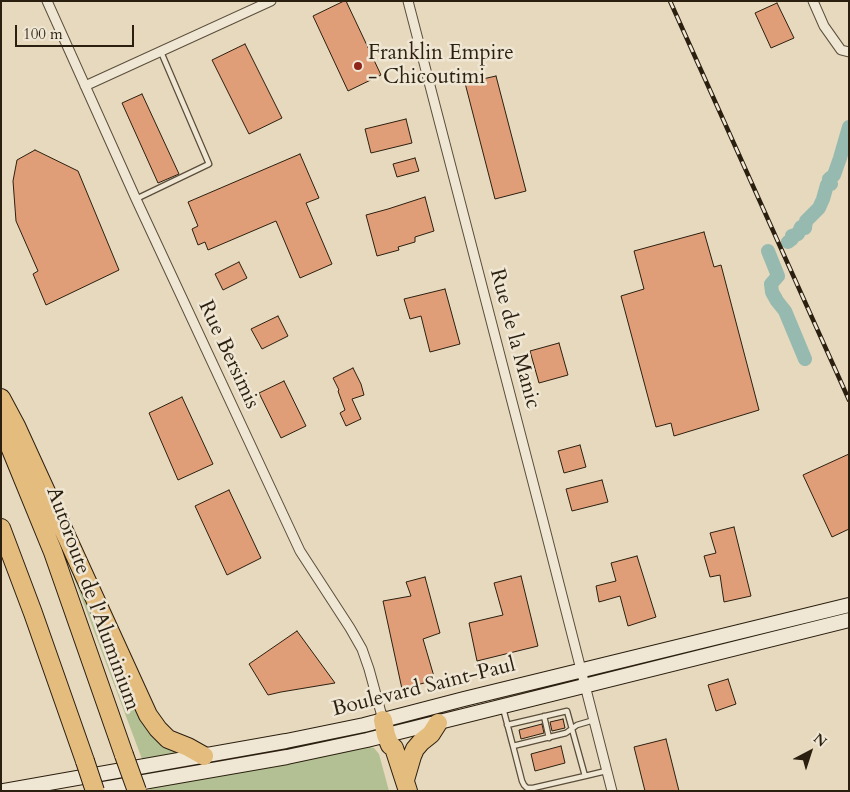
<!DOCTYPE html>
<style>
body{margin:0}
#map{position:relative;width:850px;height:792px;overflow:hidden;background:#e7d9bd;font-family:Cardo,serif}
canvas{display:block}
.frame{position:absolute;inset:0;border:2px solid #2b1f10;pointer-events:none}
.north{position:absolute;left:785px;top:727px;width:50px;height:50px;-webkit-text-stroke:4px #efe6d4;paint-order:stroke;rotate:40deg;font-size:14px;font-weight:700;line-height:20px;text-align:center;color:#2b1f10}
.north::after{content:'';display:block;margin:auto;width:18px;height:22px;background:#2b1f10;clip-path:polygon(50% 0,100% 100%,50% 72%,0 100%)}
.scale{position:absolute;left:15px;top:25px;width:119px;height:22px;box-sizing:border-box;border:2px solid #2b1f10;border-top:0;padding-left:6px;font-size:15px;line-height:18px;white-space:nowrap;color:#2b1f10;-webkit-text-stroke:4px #efe6d4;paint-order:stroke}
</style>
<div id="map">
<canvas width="850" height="792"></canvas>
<div class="frame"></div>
<div class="north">N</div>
<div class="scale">100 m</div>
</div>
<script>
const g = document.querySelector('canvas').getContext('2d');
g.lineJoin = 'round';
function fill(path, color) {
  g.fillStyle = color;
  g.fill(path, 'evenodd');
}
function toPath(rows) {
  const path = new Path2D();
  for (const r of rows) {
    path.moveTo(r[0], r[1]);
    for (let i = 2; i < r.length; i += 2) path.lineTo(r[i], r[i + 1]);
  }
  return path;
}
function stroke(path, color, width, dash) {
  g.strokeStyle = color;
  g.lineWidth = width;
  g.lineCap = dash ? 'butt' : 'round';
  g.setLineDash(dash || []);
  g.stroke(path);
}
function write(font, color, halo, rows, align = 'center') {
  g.font = font + ' Cardo,serif';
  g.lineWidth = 5;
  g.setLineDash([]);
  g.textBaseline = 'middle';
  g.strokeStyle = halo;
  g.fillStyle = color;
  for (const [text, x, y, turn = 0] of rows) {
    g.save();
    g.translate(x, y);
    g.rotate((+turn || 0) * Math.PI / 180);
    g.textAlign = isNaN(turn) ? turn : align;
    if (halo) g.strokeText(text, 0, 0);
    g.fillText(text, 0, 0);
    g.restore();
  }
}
const green = toPath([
 [40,487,136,700,182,753,180,754,142,759],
 [366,746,374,748,379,754,389,791,150,791,149,787,221,776,298,761]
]);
const river = toPath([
 [788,242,792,239,792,236,798,234,801,227,805,228,806,221,819,208,823,199,827,185,831,184,829,179,834,175,840,158,849,127],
 [768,251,778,276,771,284,772,292,777,301,785,311,805,359]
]);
const building = toPath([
 [344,1,346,1,381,75,348,91,313,16,344,1],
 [777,3,794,38,771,48,755,13,777,3],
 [245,44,282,118,249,134,212,60,245,44],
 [496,76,526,191,495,199,465,83,496,76],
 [142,94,179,174,158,183,122,103,142,94],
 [406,119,412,143,371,153,365,129,406,119],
 [35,150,78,171,119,270,46,305,33,274,38,271,16,221,13,181,17,160,35,150],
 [300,154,319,198,306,203,332,264,300,278,276,221,208,250,205,242,198,245,192,229,198,226,188,202,300,154],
 [415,158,419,171,397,177,393,164,415,158],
 [425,197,434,231,415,237,415,242,398,247,399,250,377,256,366,215,388,209,425,197],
 [704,232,714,267,721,265,759,410,674,436,671,423,656,427,621,296,644,289,634,251,704,232],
 [239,262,247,278,223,290,215,274,239,262],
 [445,289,460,344,430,352,421,316,410,319,404,299,445,289],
 [278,316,288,336,262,349,251,329,278,316],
 [559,343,568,375,539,383,530,351,559,343],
 [353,368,361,384,364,395,352,399,361,419,346,426,340,413,345,410,338,391,339,390,333,378,353,368],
 [284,381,306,426,281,438,259,393,284,381],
 [182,397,213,464,178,480,149,413,182,397],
 [580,445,586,467,564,473,558,451,580,445],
 [849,454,849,529,832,537,803,475,849,454],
 [602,480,608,502,572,511,566,489,602,480],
 [229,490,261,558,227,575,195,506,229,490],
 [734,527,751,596,724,602,720,575,710,577,704,556,716,553,710,533,734,527],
 [637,556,656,617,628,626,620,596,599,602,596,586,616,581,611,563,637,556],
 [521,576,538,646,477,661,469,623,503,615,494,583,521,576],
 [425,577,440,633,423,639,435,680,402,689,383,601,411,596,406,582,425,577],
 [297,631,335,683,281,692,268,695,249,664,297,631],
 [728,679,736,704,716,711,708,685,728,679],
 [563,719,565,728,552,731,550,722,563,719],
 [542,724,544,733,521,739,519,730,542,724],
 [666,739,679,791,645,791,634,747,666,739],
 [561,746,565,763,535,771,531,754,561,746]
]);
const lane = toPath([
 [136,199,209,164,161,52],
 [503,708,513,746,566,733,577,725,594,720],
 [544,716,549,738],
 [507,725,567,711,585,776,606,771],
 [513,746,522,781,524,785,527,788,533,788,585,776]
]);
const street = toPath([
 [47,1,136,199,300,551,350,628,362,649,369,669,383,720],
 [408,1,543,521,612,791],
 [813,1,824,26,841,50,849,52],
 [85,86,271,1]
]);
const secondary = toPath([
 [4,791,286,741,364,725,464,699,849,605],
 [92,791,287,757,367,740,849,620]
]);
const highway = toPath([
 [1,398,16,426,148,715,158,729,168,739,188,747,204,756],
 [1,425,53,552,124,755],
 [1,528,33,613,85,761],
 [383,720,386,735,390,745,394,748,408,791],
 [405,780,412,756,415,749,421,742,431,734,438,723]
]);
const rail = toPath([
 [670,1,849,400]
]);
const highwayBridge = toPath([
 [124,755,137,791],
 [85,761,95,791]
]);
const markers = [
 [358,66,5,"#8f2418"]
];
const poiNames = [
 ["Franklin Empire",368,54],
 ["- Chicoutimi",368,78]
];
const streetNames = [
 ["Rue de la Manic",514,339,75],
 ["Rue Bersimis",228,355,65],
 ["Autoroute de l'Aluminium",92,599,70],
 ["Boulevard Saint-Paul",424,688,-14]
];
fill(green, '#b3c093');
stroke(river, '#97bab0', 14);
fill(building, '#e09e78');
stroke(building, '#2b1f10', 1);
stroke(lane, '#5a4e3b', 7);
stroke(street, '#5a4e3b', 11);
stroke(secondary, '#2b1f10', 16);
stroke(highway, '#2b1f10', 20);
stroke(lane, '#efe6d4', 4.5);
stroke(street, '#efe6d4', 9);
stroke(secondary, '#efe6d4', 14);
stroke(highway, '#e4bc7e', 18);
stroke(rail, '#2b1f10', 4.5);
stroke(rail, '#efe6d4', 2.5, [8]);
stroke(highwayBridge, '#2b1f10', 20, []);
stroke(highwayBridge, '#e4bc7e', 18);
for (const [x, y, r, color] of markers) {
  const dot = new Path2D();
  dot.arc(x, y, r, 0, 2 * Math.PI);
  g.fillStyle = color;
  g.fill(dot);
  stroke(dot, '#efe6d4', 2);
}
write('21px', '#2b1f10', '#efe6d4', poiNames, 'left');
write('21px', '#2b1f10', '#efe6d4', streetNames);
</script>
